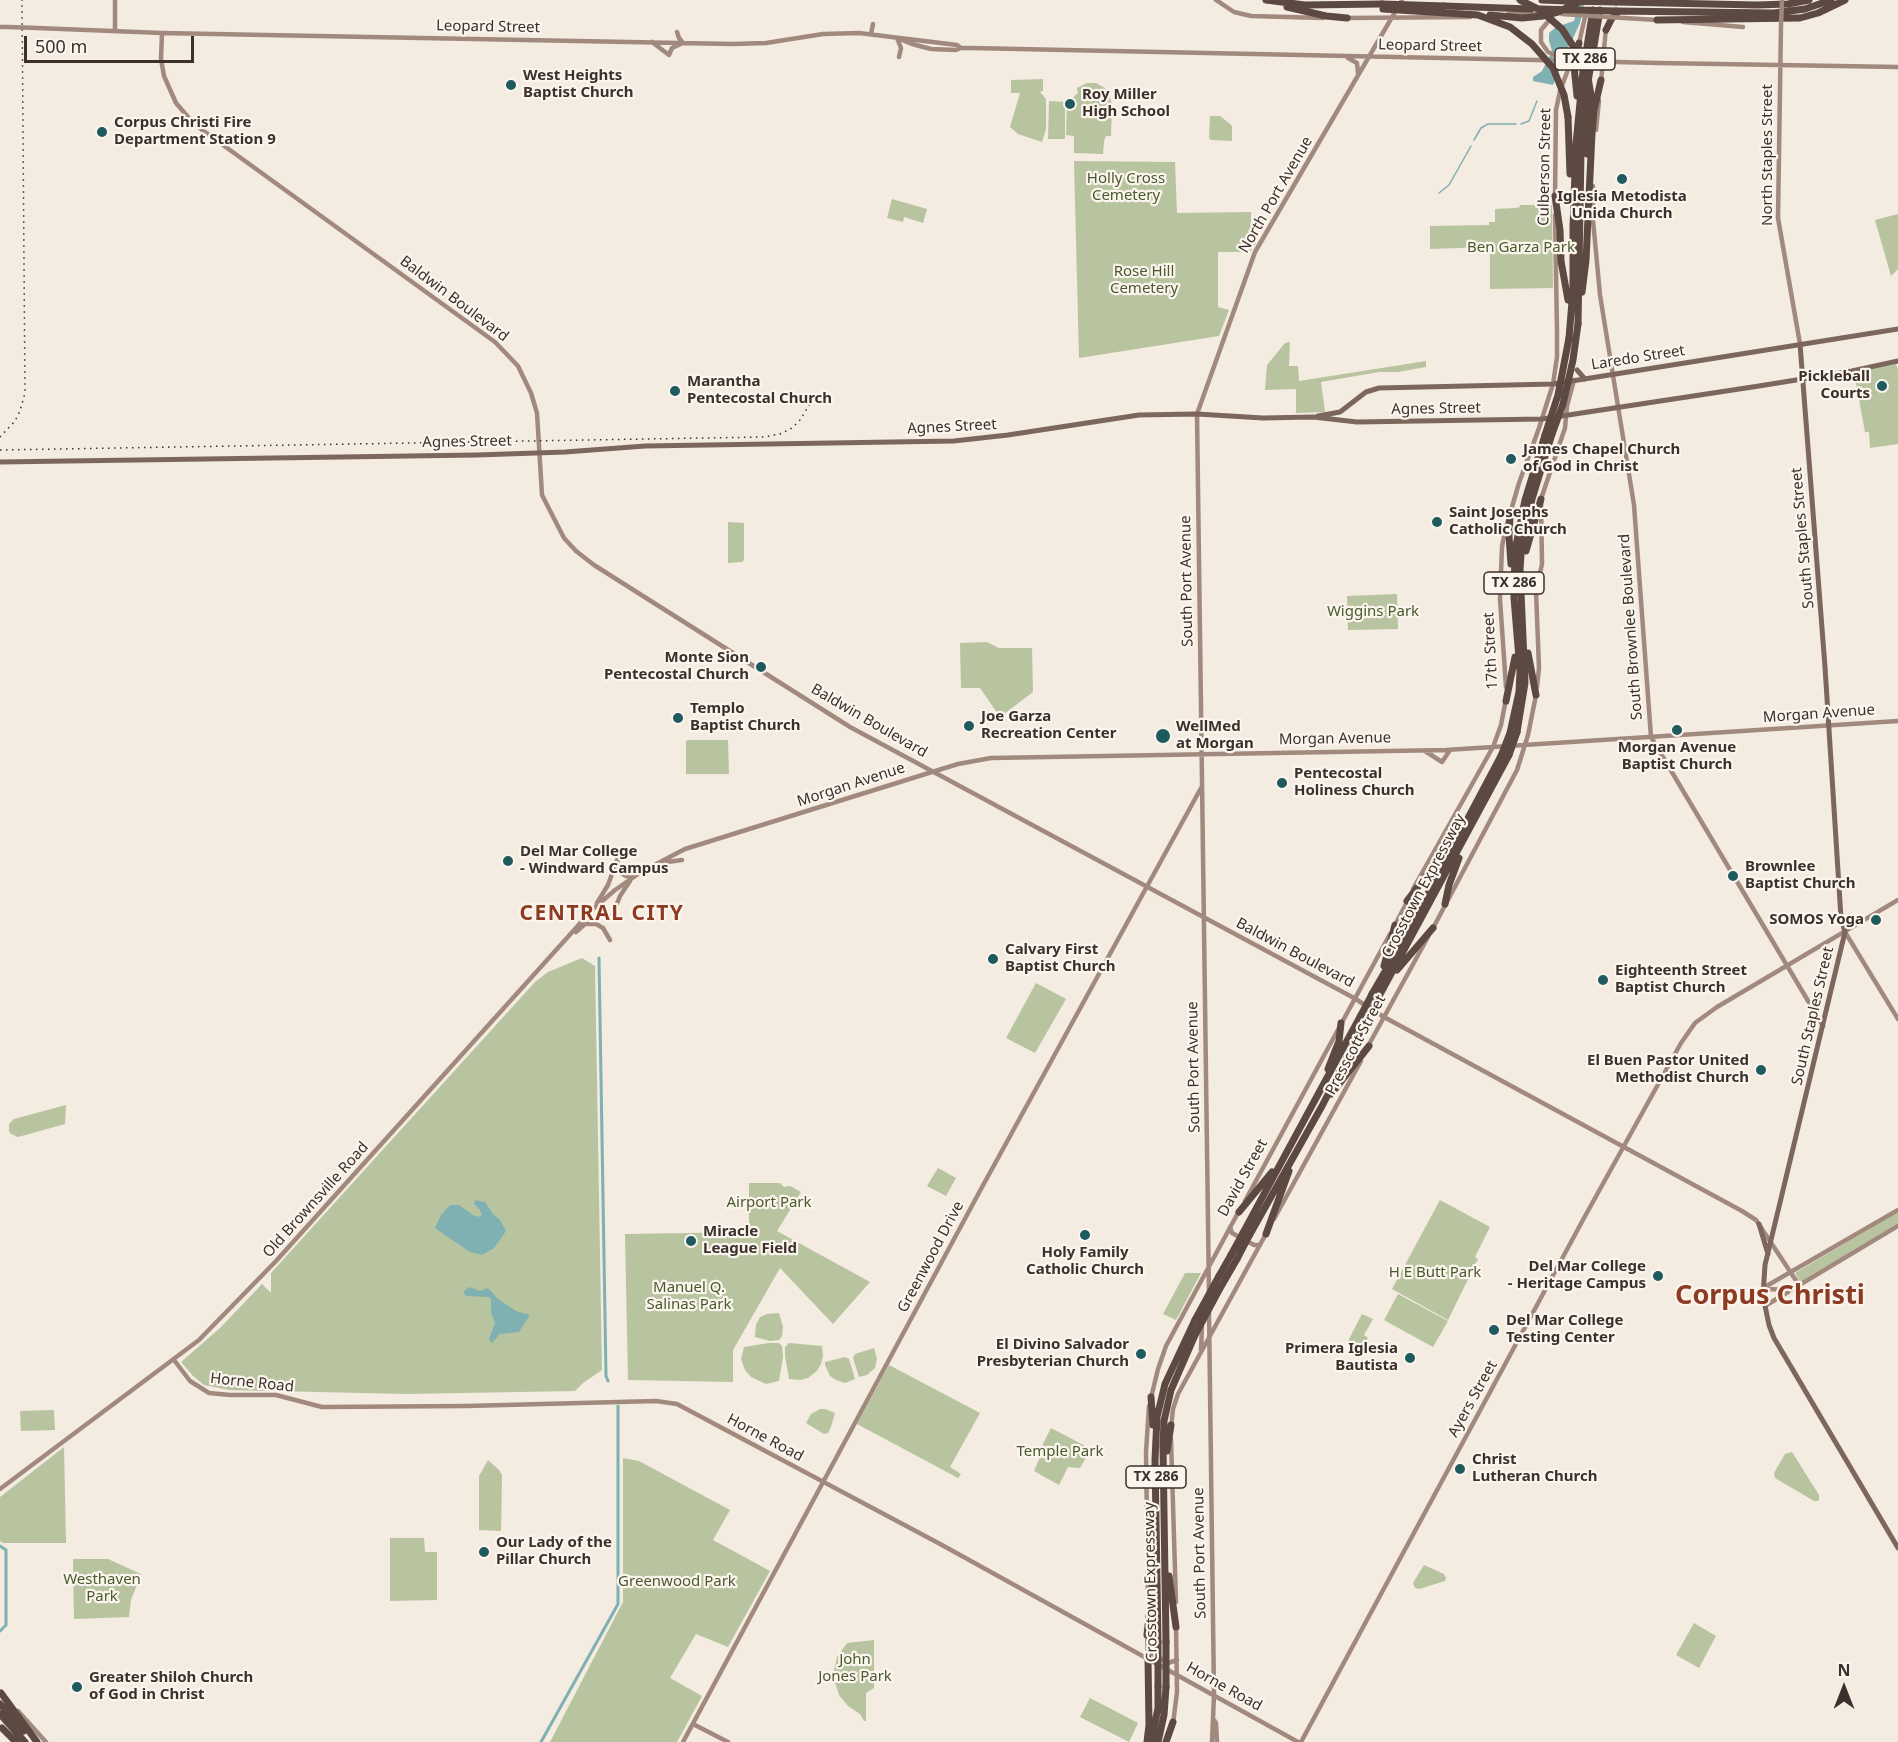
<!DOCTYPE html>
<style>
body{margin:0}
#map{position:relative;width:1898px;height:1742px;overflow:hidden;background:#f4ebe1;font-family:"Noto Sans",sans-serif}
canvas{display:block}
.north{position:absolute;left:1814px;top:1658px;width:60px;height:60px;-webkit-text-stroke:4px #fbf5ee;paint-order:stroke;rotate:0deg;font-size:16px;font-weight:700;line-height:24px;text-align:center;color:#3b302b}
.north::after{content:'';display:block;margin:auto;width:21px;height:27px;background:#3b302b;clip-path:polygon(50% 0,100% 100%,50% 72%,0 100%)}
.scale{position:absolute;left:24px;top:36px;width:170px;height:27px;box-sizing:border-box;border:3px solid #3b302b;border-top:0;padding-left:8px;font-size:18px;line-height:21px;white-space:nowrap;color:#3b302b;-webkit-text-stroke:4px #fbf5ee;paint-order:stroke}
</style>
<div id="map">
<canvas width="1898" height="1742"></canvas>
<div class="north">N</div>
<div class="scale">500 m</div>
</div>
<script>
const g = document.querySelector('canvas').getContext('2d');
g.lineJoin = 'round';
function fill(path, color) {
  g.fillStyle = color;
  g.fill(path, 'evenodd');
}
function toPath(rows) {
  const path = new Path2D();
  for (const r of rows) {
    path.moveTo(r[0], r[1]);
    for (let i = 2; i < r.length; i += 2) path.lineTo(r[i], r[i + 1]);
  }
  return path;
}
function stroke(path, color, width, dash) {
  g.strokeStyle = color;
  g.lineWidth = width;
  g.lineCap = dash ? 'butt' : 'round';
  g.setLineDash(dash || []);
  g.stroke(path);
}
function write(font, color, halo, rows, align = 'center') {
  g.font = font + ' "Noto Sans",sans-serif';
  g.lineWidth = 4.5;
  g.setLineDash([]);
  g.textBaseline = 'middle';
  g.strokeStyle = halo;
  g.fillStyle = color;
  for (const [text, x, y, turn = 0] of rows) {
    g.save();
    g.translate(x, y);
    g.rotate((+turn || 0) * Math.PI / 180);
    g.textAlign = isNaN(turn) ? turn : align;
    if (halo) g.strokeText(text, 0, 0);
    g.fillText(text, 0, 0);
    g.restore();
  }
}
const green = toPath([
 [1043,79,1043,91,1040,92,1046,99,1046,129,1042,142,1018,134,1010,127,1020,93,1011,93,1011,80],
 [1087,83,1096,83,1105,88,1112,103,1111,136,1106,136,1104,141,1103,154,1074,153,1074,136,1066,135,1067,103,1078,93,1077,88],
 [1049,101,1065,102,1065,139,1048,139],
 [1210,116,1220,116,1229,123,1232,126,1232,141,1211,140,1209,138],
 [1074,161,1175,162,1177,213,1251,212,1251,242,1256,243,1250,252,1218,252,1218,307,1229,310,1219,336,1079,358],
 [892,199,927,209,923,223,904,217,903,222,887,218],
 [1519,205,1552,205,1553,288,1490,289,1490,247,1430,249,1430,226,1489,225,1489,222,1495,222,1495,209,1515,208,1520,207],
 [1898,214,1898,269,1891,276,1875,220],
 [1290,342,1289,366,1298,366,1299,381,1426,361,1426,367,1398,372,1379,372,1321,382,1325,412,1296,413,1296,389,1265,390,1267,365,1285,343],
 [1896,364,1898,369,1898,444,1870,448,1869,432,1865,432,1854,373],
 [728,522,744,523,744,560,742,562,728,563],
 [1397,594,1398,629,1348,630,1347,596],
 [987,642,999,648,1032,648,1033,692,1000,717,980,688,961,688,960,643],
 [688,740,728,740,729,774,686,774,686,741],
 [582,958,595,966,602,1370,583,1383,575,1391,406,1394,229,1390,204,1385,193,1376,181,1362,220,1328,262,1284,271,1293,271,1273,535,982,548,972],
 [1036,983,1066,999,1035,1053,1006,1038],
 [66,1105,65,1124,18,1137,11,1134,9,1131,9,1124,14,1119],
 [938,1168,956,1178,946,1196,927,1186],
 [749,1183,780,1183,784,1187,790,1186,801,1192,777,1231,870,1282,833,1324,780,1268,733,1350,733,1382,628,1380,625,1234,749,1232],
 [1440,1200,1490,1227,1475,1257,1478,1259,1448,1320,1392,1289],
 [1898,1212,1898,1224,1800,1282,1795,1273],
 [1185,1273,1201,1273,1176,1320,1163,1314],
 [1398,1294,1448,1321,1433,1347,1384,1320],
 [779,1313,783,1327,782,1336,779,1340,770,1341,755,1337,756,1325,760,1317,767,1314],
 [1362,1314,1373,1319,1364,1335,1368,1338,1362,1349,1348,1341],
 [769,1343,779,1343,782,1346,783,1357,779,1381,766,1384,751,1377,745,1370,741,1359,744,1347],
 [789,1343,822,1346,823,1356,821,1364,817,1371,808,1378,800,1380,789,1379,785,1356,785,1347],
 [874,1348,877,1359,875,1368,867,1375,859,1377,853,1358,855,1354],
 [845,1357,849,1359,855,1379,845,1383,836,1380,830,1376,825,1365,825,1362],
 [889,1365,980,1413,950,1467,961,1474,958,1478,857,1424],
 [820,1409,825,1409,835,1413,831,1427,828,1433,824,1434,806,1423,811,1414],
 [54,1410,55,1430,21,1431,20,1411],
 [1051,1428,1091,1449,1080,1468,1068,1467,1059,1485,1034,1471,1041,1455,1043,1444],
 [64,1447,66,1543,3,1543,0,1541,0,1497],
 [1792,1452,1819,1495,1819,1500,1817,1501,1814,1501,1775,1478,1774,1473,1785,1454],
 [623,1458,639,1461,730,1510,713,1540,770,1571,728,1647,696,1634,670,1678,702,1696,677,1742,550,1742,623,1602],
 [488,1460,499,1470,502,1475,501,1531,479,1530,479,1476],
 [390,1538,424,1538,425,1552,437,1552,437,1600,390,1601],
 [73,1559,108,1559,141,1574,131,1600,129,1617,74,1619],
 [1424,1565,1444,1574,1446,1578,1445,1581,1419,1589,1415,1588,1413,1583],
 [1694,1623,1716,1636,1699,1668,1676,1655],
 [874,1640,874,1688,866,1693,866,1721,864,1721,860,1714,848,1706,839,1695,834,1679,834,1671,837,1657,847,1643],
 [1090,1698,1138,1723,1129,1742,1080,1717]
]);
const water = toPath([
 [1579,0,1585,0,1580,23,1570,45,1560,54,1561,66,1553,85,1533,81,1533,77,1542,71,1552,51,1549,41,1549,33,1556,27,1574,21],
 [475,1200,485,1202,493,1214,500,1220,506,1231,494,1248,482,1255,470,1252,435,1228,441,1215,450,1205,459,1205,473,1215,480,1217,482,1214,479,1209,474,1204],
 [469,1287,480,1291,488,1288,498,1299,516,1311,530,1315,519,1332,500,1334,492,1343,489,1339,495,1323,491,1312,491,1299,488,1297,466,1296,463,1292]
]);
const stream = toPath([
 [1521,124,1529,121,1537,101],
 [1474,140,1481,128,1488,124,1516,124],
 [1439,193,1449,185,1471,146]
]);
const canal = toPath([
 [599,958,606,1376,608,1381],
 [0,1546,6,1550,6,1625,0,1631],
 [541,1742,618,1604,618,1406]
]);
const secondary = toPath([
 [115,0,115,31],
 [1216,0,1234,12,1251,16,1323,18],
 [1508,14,1539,14],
 [1346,18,1470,17],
 [1551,18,1541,30,1541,42,1548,52,1555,55,1563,55,1572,52,1579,43,1586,13],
 [1624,18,1657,20],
 [1683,22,1743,27],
 [1781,25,1778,218,1800,344],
 [0,27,8,27],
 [37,28,162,33,732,44,766,43,823,34,859,33,957,45,961,48,971,48,1536,60],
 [162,33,161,59,164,76,176,103,194,124,495,342,518,366,531,393,537,413,542,495,564,538,576,551,594,565,850,727,1354,998,1384,1017,1742,1211,1756,1220,1799,1285],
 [871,34,873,24],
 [897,38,912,44,931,49,956,50,961,48],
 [897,38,901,48,899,57],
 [652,42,669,55,672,48,683,43,679,38,677,32],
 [1348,58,1357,63,1358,73],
 [1658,63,1898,67],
 [1601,82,1606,28],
 [1596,130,1599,100],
 [1593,186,1593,220,1600,295,1634,505,1651,737,1823,1026],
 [1555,198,1556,110,1560,91,1572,59],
 [1506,687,1500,599,1502,547,1505,531,1519,483,1539,428,1553,384,1557,357,1557,331,1555,215],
 [1537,687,1539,668,1536,591,1542,564,1541,499,1565,428,1567,406,1574,380],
 [1425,751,1442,762,1450,750],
 [617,860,621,873,626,876,633,877],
 [660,863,682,860],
 [1413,889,1493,747,1501,725,1506,699],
 [597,903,608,885,617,860],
 [611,919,620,896,630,881],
 [1394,927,1408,900],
 [1432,930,1517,770,1528,735,1536,695],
 [576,932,585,924,596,924,603,928,610,940],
 [1845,932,1898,1019],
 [1367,1048,1428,937],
 [1245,1201,1390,934],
 [1274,1219,1361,1061],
 [1230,1227,1232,1233,1254,1245,1260,1245],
 [1763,1288,1898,1210],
 [1766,1289,1791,1290,1898,1226],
 [1209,1294,1197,414,1255,252,1402,0],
 [1765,1306,1788,1292],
 [1209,1312,1214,1695,1212,1742],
 [1201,1350,1202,1326],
 [174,1360,190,1381,209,1393,230,1395,276,1395,322,1407,467,1406,656,1401,677,1404,942,1545,1298,1742],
 [1151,1398,1158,1369,1166,1346,1239,1211],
 [1171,1428,1173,1409,1178,1394,1267,1232],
 [1171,1439,1176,1602],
 [0,1489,199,1340,276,1261,593,909,615,890,641,872,685,849,932,772,958,764,991,758,1446,750,1898,721],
 [1148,1598,1146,1452,1149,1406],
 [1147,1634,1148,1658],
 [1148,1649,1151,1653,1168,1663,1177,1660],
 [18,1711,46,1742],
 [1214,1720,1216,1723,1217,1742],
 [693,1724,728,1742],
 [1173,1724,1177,1692,1176,1625],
 [683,1742,981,1189,1201,788],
 [1301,1742,1584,1218,1681,1043,1695,1023,1717,1007,1898,900]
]);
const primary = toPath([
 [1800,344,1825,667,1841,918,1845,932,1765,1265,1763,1296,1769,1325,1774,1338,1898,1548],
 [1577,370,1585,379],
 [1318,416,1340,412,1366,392,1379,388,1553,384,1898,329],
 [0,462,477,455,565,452,645,446,954,441,1008,435,1139,415,1197,414,1263,418,1313,417,1357,422,1542,419,1759,386,1852,371,1898,361],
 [1759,1224,1768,1254]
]);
const motorway = toPath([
 [1266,0,1305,5,1382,4],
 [1542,0,1566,1],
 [1616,2,1757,5,1788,4,1809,0],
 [1444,6,1531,9],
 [1287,7,1326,16,1347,18],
 [1616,11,1774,13,1805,9,1831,0],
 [1657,20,1800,18,1818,13,1845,0],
 [1606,30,1612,18,1616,15],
 [1577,96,1574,66,1579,43],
 [1568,117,1570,174],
 [1555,196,1560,230,1561,261,1568,300],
 [1573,228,1576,144,1583,71,1593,10],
 [1582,292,1586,260,1592,133,1594,110,1601,80],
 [1578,324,1581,152,1588,82,1600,10],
 [1569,338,1573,289,1573,224],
 [1510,516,1509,536,1511,564],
 [1526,551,1541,499],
 [1528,653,1536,695],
 [1506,701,1515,657],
 [1517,732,1525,683,1520,570,1521,554,1532,499,1552,434],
 [1510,733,1519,692,1520,671,1514,598,1515,551,1525,500,1545,435],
 [1407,901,1447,849],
 [1445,904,1449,885,1459,858],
 [1384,966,1395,925],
 [1397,970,1433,928],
 [1372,994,1405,937,1501,756],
 [1378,998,1509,755],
 [1328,1069,1339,1041,1341,1023],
 [1331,1094,1369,1046],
 [1239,1212,1272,1172],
 [1243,1233,1361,1015],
 [1266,1234,1289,1171],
 [1249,1236,1322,1106,1367,1019],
 [1219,1276,1231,1255],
 [1219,1290,1237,1259],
 [1151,1397,1153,1425],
 [1167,1451,1171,1425],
 [1169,1576,1176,1627],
 [1147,1635,1154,1571],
 [1158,1642,1155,1460,1157,1417,1165,1384,1195,1320],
 [1166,1642,1163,1447,1164,1421,1171,1390,1195,1335],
 [1,1693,37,1742],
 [0,1704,24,1731],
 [0,1714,25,1742],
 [2,1728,16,1742],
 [1147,1742,1149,1725,1148,1658],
 [1151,1742,1158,1708,1158,1686],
 [1158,1742,1164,1715,1166,1687],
 [1166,1742,1173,1722]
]);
const rail = toPath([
 [0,437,15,421,20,411,25,393,22,0],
 [0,450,763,437,780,434,792,428,800,420,811,402]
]);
const secondaryBridge = toPath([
 [1562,14,1624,18],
 [1781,25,1782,0],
 [8,27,37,28],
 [1536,60,1658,63]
]);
const motorwayBridge = toPath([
 [1520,0,1540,10,1562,29,1581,58,1587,72,1591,95,1587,154],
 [1566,1,1616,2],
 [1382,4,1444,6],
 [1383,9,1478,15,1510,27,1532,44,1553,68,1564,95,1568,117],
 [1540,9,1616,11],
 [1490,15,1522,18,1543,16,1558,12,1583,0],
 [1552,434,1563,404,1573,360,1578,324],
 [1545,435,1558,395,1569,338],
 [1509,755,1517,732],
 [1501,756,1510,733],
 [1361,1015,1372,994],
 [1367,1019,1378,998],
 [1231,1255,1243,1233],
 [1237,1259,1249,1236],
 [1195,1320,1219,1276],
 [1195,1335,1219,1290],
 [1158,1642,1158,1686],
 [1166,1687,1166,1642]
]);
const markers = [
 [511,85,6,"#1f5a5e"],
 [1070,104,6,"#1f5a5e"],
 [102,132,6,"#1f5a5e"],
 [1622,179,6,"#1f5a5e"],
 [1882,386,6,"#1f5a5e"],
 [675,391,6,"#1f5a5e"],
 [1511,459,6,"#1f5a5e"],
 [1437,522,6,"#1f5a5e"],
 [761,667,6,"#1f5a5e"],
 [678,718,6,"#1f5a5e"],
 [969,726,6,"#1f5a5e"],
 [1677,730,6,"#1f5a5e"],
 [1163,736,8,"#1f5a5e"],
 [1282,783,6,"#1f5a5e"],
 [508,861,6,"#1f5a5e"],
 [1733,876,6,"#1f5a5e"],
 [1876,920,6,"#1f5a5e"],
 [993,959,6,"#1f5a5e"],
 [1603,980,6,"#1f5a5e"],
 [1761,1070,6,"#1f5a5e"],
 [1085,1235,6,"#1f5a5e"],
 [691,1241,6,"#1f5a5e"],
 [1658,1276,6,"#1f5a5e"],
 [1494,1330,6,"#1f5a5e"],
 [1141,1354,6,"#1f5a5e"],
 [1410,1358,6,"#1f5a5e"],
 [1460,1469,6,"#1f5a5e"],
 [484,1552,6,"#1f5a5e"],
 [77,1687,6,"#1f5a5e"]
];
const shields = [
 [1585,59,60],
 [1514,583,60],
 [1156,1477,60]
];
const shieldNames = [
 ["TX 286",1585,59],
 ["TX 286",1514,583],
 ["TX 286",1156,1477]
];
const streetNames = [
 ["Leopard Street",488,27,1],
 ["Leopard Street",1430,46,1],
 ["North Staples Street",1768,155,-90],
 ["Culberson Street",1545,167,-89],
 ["North Port Avenue",1276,195,-60],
 ["Baldwin Boulevard",454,299,37],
 ["Laredo Street",1638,358,-9],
 ["Agnes Street",1436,409,-1],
 ["Agnes Street",952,427,-3],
 ["Agnes Street",467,442,-1],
 ["South Staples Street",1803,538,-95],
 ["South Port Avenue",1187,581,-91],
 ["South Brownlee Boulevard",1631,627,-94],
 ["17th Street",1491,651,-93],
 ["Morgan Avenue",1819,714,-4],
 ["Baldwin Boulevard",869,721,30],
 ["Morgan Avenue",1335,739,-1],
 ["Morgan Avenue",851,785,-18],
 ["Crosstown Expressway",1424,886,-62],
 ["Baldwin Boulevard",1295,953,28],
 ["South Staples Street",1813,1016,-77],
 ["Presscott Street",1356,1045,-62],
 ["South Port Avenue",1194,1067,-91],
 ["David Street",1243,1178,-61],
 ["Old Brownsville Road",316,1200,-48],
 ["Greenwood Drive",931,1257,-62],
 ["Horne Road",252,1383,6],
 ["Ayers Street",1473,1399,-61],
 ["Horne Road",765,1438,28],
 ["South Port Avenue",1200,1553,-91],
 ["Crosstown Expressway",1151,1582,-91],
 ["Horne Road",1224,1687,29]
];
const poiNames = [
 ["West Heights",523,76],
 ["Baptist Church",523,93],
 ["Roy Miller",1082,95],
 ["High School",1082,112],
 ["Corpus Christi Fire",114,123],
 ["Department Station 9",114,140],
 ["Iglesia Metodista",1622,197,"center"],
 ["Unida Church",1622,214,"center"],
 ["Pickleball",1870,377,"right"],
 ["Courts",1870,394,"right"],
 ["Marantha",687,382],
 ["Pentecostal Church",687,399],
 ["James Chapel Church",1523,450],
 ["of God in Christ",1523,467],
 ["Saint Josephs",1449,513],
 ["Catholic Church",1449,530],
 ["Monte Sion",749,658,"right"],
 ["Pentecostal Church",749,675,"right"],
 ["Templo",690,709],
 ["Baptist Church",690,726],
 ["Joe Garza",981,717],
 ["Recreation Center",981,734],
 ["WellMed",1176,727],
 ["at Morgan",1176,744],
 ["Morgan Avenue",1677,748,"center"],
 ["Baptist Church",1677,765,"center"],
 ["Pentecostal",1294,774],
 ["Holiness Church",1294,791],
 ["Del Mar College",520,852],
 ["- Windward Campus",520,869],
 ["Brownlee",1745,867],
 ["Baptist Church",1745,884],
 ["SOMOS Yoga",1864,920,"right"],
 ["Calvary First",1005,950],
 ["Baptist Church",1005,967],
 ["Eighteenth Street",1615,971],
 ["Baptist Church",1615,988],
 ["El Buen Pastor United",1749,1061,"right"],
 ["Methodist Church",1749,1078,"right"],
 ["Miracle",703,1232],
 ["League Field",703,1249],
 ["Holy Family",1085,1253,"center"],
 ["Catholic Church",1085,1270,"center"],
 ["Del Mar College",1646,1267,"right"],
 ["- Heritage Campus",1646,1284,"right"],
 ["Del Mar College",1506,1321],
 ["Testing Center",1506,1338],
 ["El Divino Salvador",1129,1345,"right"],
 ["Presbyterian Church",1129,1362,"right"],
 ["Primera Iglesia",1398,1349,"right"],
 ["Bautista",1398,1366,"right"],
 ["Christ",1472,1460],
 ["Lutheran Church",1472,1477],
 ["Our Lady of the",496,1543],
 ["Pillar Church",496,1560],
 ["Greater Shiloh Church",89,1678],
 ["of God in Christ",89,1695]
];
const parkNames = [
 ["Holly Cross",1126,179],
 ["Cemetery",1126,196],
 ["Ben Garza Park",1521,248],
 ["Rose Hill",1144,272],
 ["Cemetery",1144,289],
 ["Wiggins Park",1373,612],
 ["Airport Park",769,1203],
 ["H E Butt Park",1435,1273],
 ["Manuel Q.",689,1288],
 ["Salinas Park",689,1305],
 ["Temple Park",1060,1452],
 ["Westhaven",102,1580],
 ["Park",102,1597],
 ["Greenwood Park",677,1582],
 ["John",855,1660],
 ["Jones Park",855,1677]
];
const districtNames = [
 ["CENTRAL CITY",602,914]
];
const townNames = [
 ["Corpus Christi",1770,1296]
];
fill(green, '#b8c4a0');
fill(water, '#7fb0b2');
stroke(stream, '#7fb0b2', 1.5);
stroke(canal, '#7fb0b2', 3);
stroke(secondary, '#a18a7d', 4.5);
stroke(primary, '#7d675c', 5);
stroke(motorway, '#5c4a42', 7);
stroke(rail, '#3b302b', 1.5, [1.5, 4.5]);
stroke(secondaryBridge, '#a18a7d', 4.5);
stroke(motorwayBridge, '#5c4a42', 7);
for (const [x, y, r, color] of markers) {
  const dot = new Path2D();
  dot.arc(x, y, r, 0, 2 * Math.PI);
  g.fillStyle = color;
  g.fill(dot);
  stroke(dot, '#fbf5ee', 2);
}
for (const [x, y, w] of shields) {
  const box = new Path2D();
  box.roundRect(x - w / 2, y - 11, w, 22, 4.5);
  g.fillStyle = '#fbf5ee';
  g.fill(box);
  stroke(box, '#3b302b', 1.5);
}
write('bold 14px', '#3b302b', null, shieldNames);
write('15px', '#3b302b', '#fbf5ee', streetNames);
write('bold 15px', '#3b302b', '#fbf5ee', poiNames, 'left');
write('15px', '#4a5a2e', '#fbf5ee', parkNames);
g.letterSpacing = '1.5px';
write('bold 21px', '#8c3b22', '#fbf5ee', districtNames);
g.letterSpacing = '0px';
write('bold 27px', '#8c3b22', '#fbf5ee', townNames);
</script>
